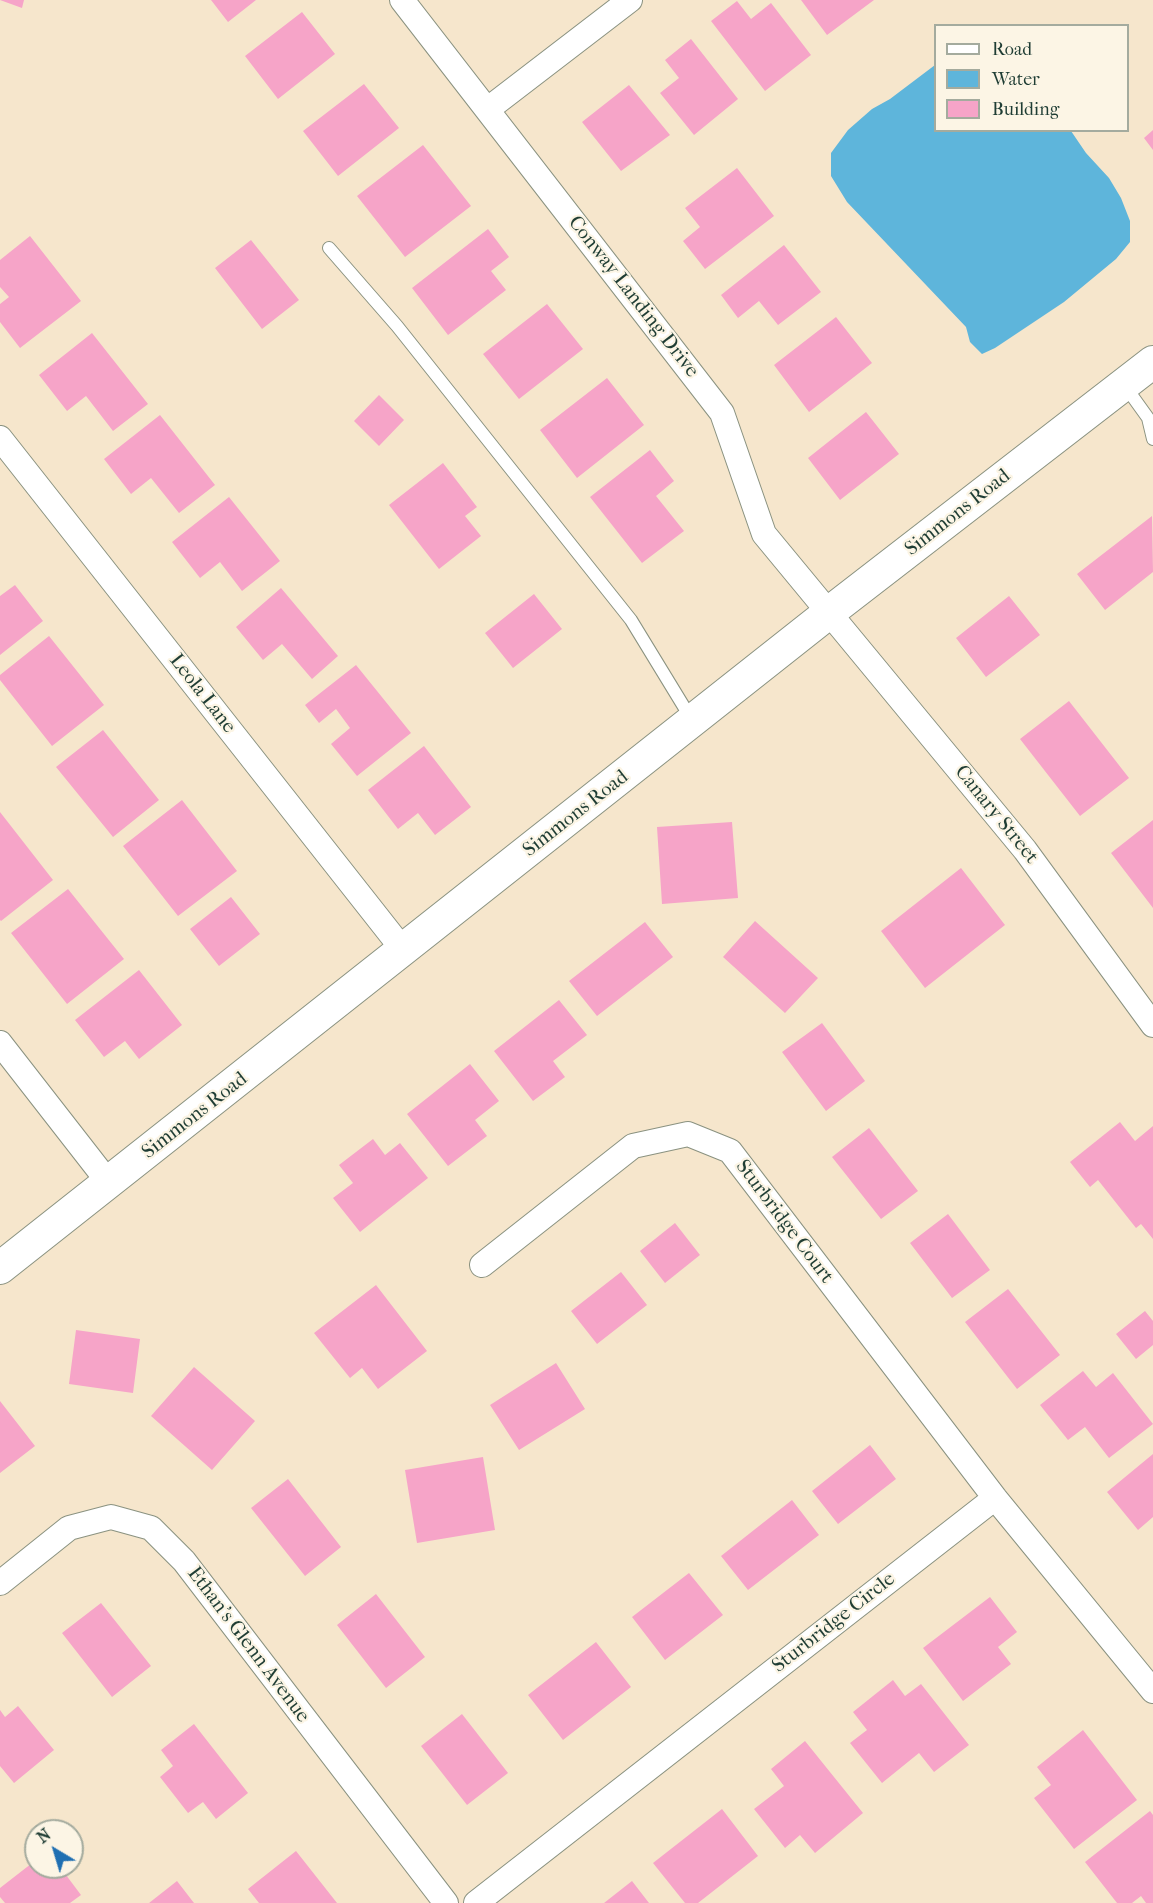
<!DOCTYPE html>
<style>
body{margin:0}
#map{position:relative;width:1153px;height:1903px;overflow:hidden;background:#f6e6cc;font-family:"IM FELL French Canon",serif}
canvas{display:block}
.legend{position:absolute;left:934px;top:24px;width:195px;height:108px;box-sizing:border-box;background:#fcf5e5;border:2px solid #a4ab9e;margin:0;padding:8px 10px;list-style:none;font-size:18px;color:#1f3d34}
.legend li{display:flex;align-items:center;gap:12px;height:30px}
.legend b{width:30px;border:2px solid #a4ab9e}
.north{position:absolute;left:24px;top:1819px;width:60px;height:60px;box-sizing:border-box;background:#fcf5e5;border:2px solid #a4ab9e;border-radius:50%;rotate:322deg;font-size:16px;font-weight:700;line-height:24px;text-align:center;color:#1f3d34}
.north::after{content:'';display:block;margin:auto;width:21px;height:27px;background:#1f6fb2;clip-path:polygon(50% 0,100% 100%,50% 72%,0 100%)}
</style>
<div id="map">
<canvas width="1153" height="1903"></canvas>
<ul class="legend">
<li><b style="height:8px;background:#fff"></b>Road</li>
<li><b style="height:16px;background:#5eb5db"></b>Water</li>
<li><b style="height:16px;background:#f6a4c8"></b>Building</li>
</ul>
<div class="north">N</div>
</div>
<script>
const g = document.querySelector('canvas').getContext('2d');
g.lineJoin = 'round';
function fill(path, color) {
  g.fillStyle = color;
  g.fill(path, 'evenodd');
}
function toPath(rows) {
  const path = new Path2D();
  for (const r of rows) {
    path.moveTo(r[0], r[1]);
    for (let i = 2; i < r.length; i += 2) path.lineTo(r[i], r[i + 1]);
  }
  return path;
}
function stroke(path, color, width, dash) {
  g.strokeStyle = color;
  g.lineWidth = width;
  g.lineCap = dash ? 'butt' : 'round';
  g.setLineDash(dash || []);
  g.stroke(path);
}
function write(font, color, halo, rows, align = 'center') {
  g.font = font + ' "IM FELL French Canon",serif';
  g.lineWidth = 4.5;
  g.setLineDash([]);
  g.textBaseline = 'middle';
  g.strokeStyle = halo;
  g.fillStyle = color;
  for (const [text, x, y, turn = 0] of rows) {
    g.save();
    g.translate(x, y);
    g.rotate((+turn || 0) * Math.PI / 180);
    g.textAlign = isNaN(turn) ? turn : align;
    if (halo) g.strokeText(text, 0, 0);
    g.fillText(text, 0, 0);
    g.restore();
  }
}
const water = toPath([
 [935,65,936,130,1071,131,1086,153,1109,178,1121,198,1130,221,1130,242,1116,259,1064,302,995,348,982,354,970,342,966,327,847,202,831,176,831,153,848,130,872,109,890,99]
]);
const building = toPath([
 [0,0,24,0,22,8],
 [211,0,256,0,228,22],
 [801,0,874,0,827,35],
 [737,1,751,19,771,3,811,55,765,91,711,21],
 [302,12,335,54,278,99,245,56],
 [691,39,738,99,694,135,660,93,679,78,665,60],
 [364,84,399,128,338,176,303,131],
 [629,85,670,135,621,171,582,122],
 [1153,130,1153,150,1144,138],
 [423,145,471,206,405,257,357,196],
 [737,168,774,216,705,269,683,241,700,227,685,208],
 [488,229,509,257,491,271,506,290,448,335,412,288],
 [30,236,81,301,20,348,0,322,0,304,9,297,0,287,0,260],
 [251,240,299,300,262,329,215,268],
 [784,245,821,292,778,325,759,301,738,318,721,295],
 [547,304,583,349,519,399,483,354],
 [836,317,872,363,809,412,774,365],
 [92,333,148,404,113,431,86,396,67,411,39,375],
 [607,378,644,425,577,478,540,430],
 [379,395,404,420,379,446,354,421],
 [866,412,899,454,840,500,808,458],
 [160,415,215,485,179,513,151,478,131,494,104,459],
 [650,450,674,481,656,496,684,531,642,563,590,497],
 [443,463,477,507,465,516,481,536,439,569,389,505],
 [229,497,280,561,242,591,220,562,200,578,172,542],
 [1152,516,1153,572,1105,610,1077,574],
 [15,585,43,621,0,655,0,596],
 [281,588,338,656,312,679,282,644,263,660,236,627],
 [534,594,562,629,513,668,485,633],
 [1009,596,1040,635,986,677,956,638],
 [49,636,104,705,52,746,0,680,0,675],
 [356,665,411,733,357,776,331,744,350,728,336,709,319,723,305,705],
 [1069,701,1129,778,1080,816,1020,739],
 [103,730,159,800,113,837,56,767],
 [424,746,471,807,435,835,418,813,398,829,368,790],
 [182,800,237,871,178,916,123,846],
 [0,812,53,880,1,921,0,920],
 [1153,820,1153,908,1111,853],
 [732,822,738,898,662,904,657,827],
 [961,868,1005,925,925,988,881,931],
 [68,889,124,959,67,1004,11,933],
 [231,897,260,934,219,966,190,929],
 [755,921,818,978,785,1013,723,957],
 [645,922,673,957,597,1016,569,981],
 [139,970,182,1025,139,1059,125,1041,104,1057,75,1020],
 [559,1000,587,1035,553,1061,565,1077,533,1101,494,1051],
 [822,1023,865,1081,826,1111,782,1052],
 [470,1064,499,1101,475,1120,487,1136,448,1166,407,1114],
 [1120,1122,1135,1141,1153,1126,1153,1239,1141,1224,1136,1228,1098,1180,1090,1187,1070,1162],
 [869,1128,918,1191,881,1219,832,1157],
 [373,1139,385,1155,400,1143,428,1178,360,1232,333,1198,353,1183,339,1165],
 [948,1214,990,1270,952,1298,910,1243],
 [675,1223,700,1255,665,1283,640,1251],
 [621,1272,647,1305,597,1344,571,1311],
 [376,1285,427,1351,378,1389,362,1368,350,1378,314,1333],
 [1008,1289,1060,1355,1017,1389,965,1322],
 [1145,1311,1153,1321,1153,1345,1136,1359,1116,1334],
 [76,1330,140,1339,133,1393,69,1384],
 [556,1363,585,1409,519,1450,490,1405],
 [194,1367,255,1421,212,1470,151,1416],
 [1083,1371,1096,1387,1113,1373,1153,1424,1109,1458,1085,1427,1068,1440,1040,1405],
 [0,1401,35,1446,0,1473],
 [870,1445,896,1479,838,1524,812,1491],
 [1153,1454,1153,1517,1138,1530,1107,1492],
 [483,1457,495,1530,417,1543,405,1470],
 [288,1479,341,1547,305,1576,251,1508],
 [792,1500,819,1535,748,1590,721,1556],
 [689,1573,723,1615,665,1660,632,1617],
 [376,1594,425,1657,386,1688,337,1625],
 [990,1597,1017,1632,998,1647,1011,1664,963,1701,923,1648],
 [101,1603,151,1666,112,1697,62,1633],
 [596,1642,631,1687,563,1740,528,1695],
 [893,1680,905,1696,921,1684,969,1745,934,1772,919,1753,882,1783,850,1743,867,1730,853,1712],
 [18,1706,54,1750,14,1783,0,1766,0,1710,5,1717],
 [462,1714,508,1773,467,1805,421,1746],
 [194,1724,248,1793,216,1819,203,1802,188,1813,160,1777,173,1766,161,1750],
 [1083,1730,1137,1800,1074,1849,1034,1798,1051,1785,1037,1767],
 [805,1741,863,1813,815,1853,800,1835,785,1848,754,1809,784,1786,771,1769],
 [722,1809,758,1856,698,1903,685,1903,653,1863],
 [1150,1811,1153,1815,1153,1903,1146,1903,1141,1896,1132,1903,1117,1903,1085,1862],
 [296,1851,337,1903,259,1903,248,1889],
 [36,1860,36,1867,60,1867,81,1895,70,1903,5,1903,0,1897,0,1888],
 [177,1881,194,1903,149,1903],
 [632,1881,649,1903,604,1903]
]);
const service = toPath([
 [329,248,397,326,631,620,692,720],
 [1125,386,1148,418,1153,439]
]);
const minor = toPath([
 [402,0,722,413,764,534,1025,850,1153,1025],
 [488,109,630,0],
 [0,438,404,951],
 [0,1043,109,1183],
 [482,1265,633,1146,688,1134,730,1151,995,1498,1153,1691],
 [0,1583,69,1528,111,1517,151,1528,184,1561,446,1903],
 [476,1903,995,1498]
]);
const tertiary = toPath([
 [0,1268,831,611,1153,362]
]);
const streetNames = [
 ["Conway Landing Drive",633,297,52],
 ["Simmons Road",958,513,-38],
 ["Leola Lane",202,694,52],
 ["Simmons Road",576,814,-38],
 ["Canary Street",996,815,51],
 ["Simmons Road",195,1116,-38],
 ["Sturbridge Court",784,1222,53],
 ["Sturbridge Circle",834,1623,-38],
 ["Ethan's Glenn Avenue",248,1645,53]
];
fill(water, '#5eb5db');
fill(building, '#f6a4c8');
stroke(service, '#8a9280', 14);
stroke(minor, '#8a9280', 26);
stroke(tertiary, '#8a9280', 34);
stroke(service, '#fff', 12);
stroke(minor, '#fff', 24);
stroke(tertiary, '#fff', 32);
write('20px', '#1f3d34', '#fcf5e5', streetNames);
</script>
